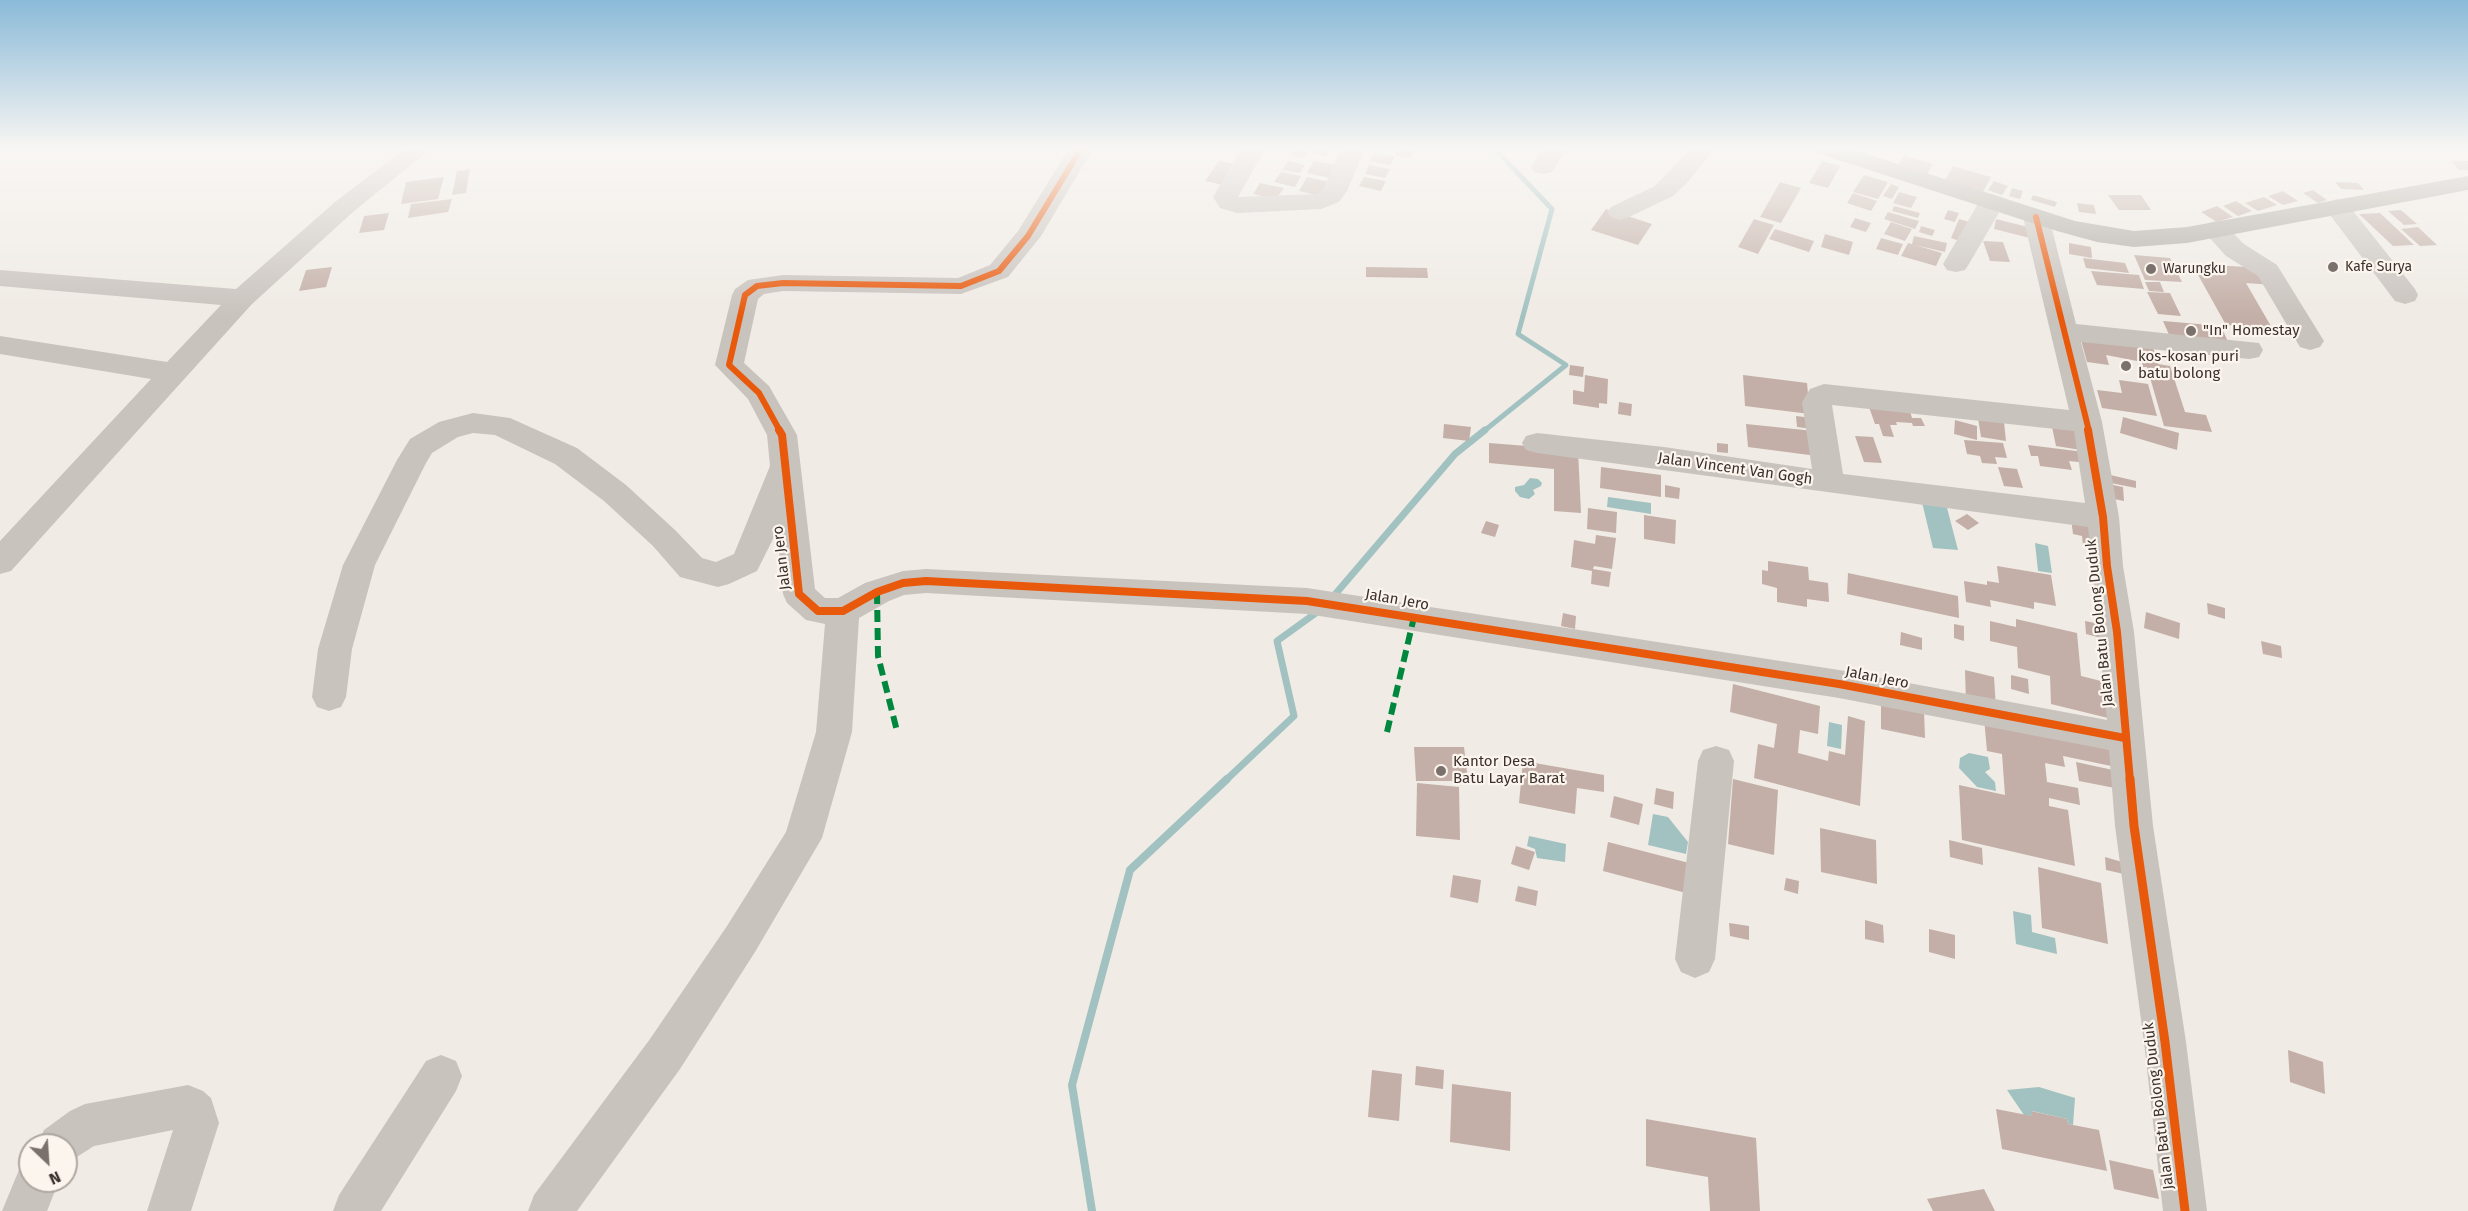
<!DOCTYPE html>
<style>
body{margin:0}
#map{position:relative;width:2468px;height:1211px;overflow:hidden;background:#f0ebe5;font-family:"Fira Sans",sans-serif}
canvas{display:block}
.north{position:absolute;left:18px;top:1133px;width:60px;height:60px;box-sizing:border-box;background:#fbf5ee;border:2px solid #aea6a0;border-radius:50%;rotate:155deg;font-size:16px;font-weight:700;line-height:24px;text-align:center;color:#3b302b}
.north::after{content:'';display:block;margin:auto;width:21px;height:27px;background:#7a716c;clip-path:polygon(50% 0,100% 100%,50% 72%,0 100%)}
</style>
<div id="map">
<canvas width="2468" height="1211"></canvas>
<div class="north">N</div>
</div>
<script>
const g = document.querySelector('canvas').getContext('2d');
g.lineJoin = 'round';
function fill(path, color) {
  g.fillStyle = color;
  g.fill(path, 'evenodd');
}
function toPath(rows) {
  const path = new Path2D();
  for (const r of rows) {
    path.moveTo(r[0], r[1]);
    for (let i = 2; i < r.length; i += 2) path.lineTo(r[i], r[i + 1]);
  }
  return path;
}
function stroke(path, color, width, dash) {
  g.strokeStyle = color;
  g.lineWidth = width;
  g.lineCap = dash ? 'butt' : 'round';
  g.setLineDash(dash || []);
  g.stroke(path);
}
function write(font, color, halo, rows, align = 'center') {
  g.font = font + ' "Fira Sans",sans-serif';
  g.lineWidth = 4.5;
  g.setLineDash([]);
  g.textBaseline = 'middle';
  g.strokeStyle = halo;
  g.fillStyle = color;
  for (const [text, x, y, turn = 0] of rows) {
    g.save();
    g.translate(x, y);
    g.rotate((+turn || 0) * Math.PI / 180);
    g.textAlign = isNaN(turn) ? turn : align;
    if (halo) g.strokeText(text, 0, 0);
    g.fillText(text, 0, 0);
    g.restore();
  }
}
const water = toPath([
 [1530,478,1538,479,1542,483,1541,486,1533,490,1535,494,1529,499,1520,497,1515,491,1515,487,1524,485],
 [1608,497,1651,503,1651,514,1607,507],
 [1921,498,1945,500,1958,550,1933,548],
 [2035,543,2048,546,2052,573,2038,571],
 [1829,722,1842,725,1841,749,1827,746],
 [1969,753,1988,757,1990,769,1985,772,1995,782,1996,791,1977,787,1959,768,1960,758],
 [1653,814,1668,817,1688,842,1686,854,1648,845],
 [1529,836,1566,844,1565,862,1537,858,1535,849,1527,846],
 [2013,911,2031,915,2032,932,2055,938,2057,954,2016,944],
 [2039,1087,2075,1098,2073,1125,2068,1124,2067,1119,2032,1111,2032,1116,2024,1115,2007,1090]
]);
const streamFar2 = toPath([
 [1484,431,1566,365,1518,334,1552,209,1493,147]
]);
const streamFar1 = toPath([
 [1332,598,1455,454,1485,430],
 [1225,781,1294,716,1277,641,1320,610]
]);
const stream = toPath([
 [1092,1211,1072,1085,1130,870,1227,779]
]);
const building = toPath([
 [1294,147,1311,147,1304,158,1289,154],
 [1315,147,1332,147,1325,156,1311,153],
 [1399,147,1414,150,1410,158,1395,155],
 [1374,153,1395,157,1390,165,1369,161],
 [1904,155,1933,164,1926,176,1897,167],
 [1219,161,1236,164,1223,185,1205,181],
 [1288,161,1305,165,1300,173,1282,170],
 [1314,161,1337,165,1330,178,1307,173],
 [1822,161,1840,166,1828,188,1809,183],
 [2451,161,2468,161,2468,170,2459,170],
 [1369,165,1390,169,1385,178,1365,174],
 [1953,166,1991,177,1983,192,1945,180],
 [470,169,466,193,452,195,457,171],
 [1281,172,1301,176,1295,187,1274,182],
 [1864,175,1888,182,1878,199,1853,192],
 [444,177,438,199,401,204,406,182],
 [1307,177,1330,182,1321,196,1299,191],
 [1364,177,1386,181,1381,191,1359,186],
 [1994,181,2008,186,2002,195,1988,190],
 [1780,182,1801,188,1781,223,1760,217],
 [2335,182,2358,183,2364,190,2341,189],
 [1260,183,1284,188,1276,199,1253,194],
 [1891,184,1899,187,1892,199,1883,196],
 [2012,188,2023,191,2020,199,2009,196],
 [2313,190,2327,200,2318,203,2303,193],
 [2283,191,2298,201,2283,205,2268,196],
 [1899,192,1917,197,1911,208,1893,203],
 [1853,193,1877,201,1871,211,1847,203],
 [2033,195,2057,202,2055,207,2031,200],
 [2108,195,2141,195,2151,210,2119,210],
 [2264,197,2277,205,2258,211,2245,203],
 [452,199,448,212,408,218,411,204],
 [2236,201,2252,211,2238,216,2223,206],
 [2077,203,2094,205,2096,214,2079,212],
 [1894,206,1920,213,1918,218,1892,211],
 [2217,206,2233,217,2217,222,2201,212],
 [1606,209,1652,224,1638,245,1591,230],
 [1948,210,1959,213,1955,222,1944,219],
 [2401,210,2417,224,2404,225,2388,211],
 [1888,212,1919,221,1915,229,1884,219],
 [389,213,384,230,359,233,364,216],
 [2380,213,2414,245,2393,246,2359,214],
 [1855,218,1871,223,1866,232,1850,227],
 [1754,219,1774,225,1758,254,1738,247],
 [1959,219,1974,223,1965,243,1951,238],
 [1996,219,2032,228,2030,238,1994,229],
 [1891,222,1912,229,1905,241,1884,234],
 [1921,226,1935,230,1932,236,1919,232],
 [2418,227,2437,245,2420,246,2401,229],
 [1775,229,1814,241,1809,252,1769,239],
 [1825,234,1853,242,1849,255,1821,247],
 [1914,236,1947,243,1945,252,1915,245,1942,253,1936,266,1901,256,1908,243,1912,244],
 [1881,238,1903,244,1898,255,1876,249],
 [1983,241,2003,242,2010,262,1990,261],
 [2069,243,2091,247,2092,258,2069,254],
 [2134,255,2170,258,2182,282,2145,280],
 [2083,258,2125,263,2129,273,2086,268],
 [2197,264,2263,268,2273,285,2246,283,2272,328,2226,325,2197,273,2202,274],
 [332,267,326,287,299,291,306,270],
 [1366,267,1427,268,1428,278,1366,277],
 [2091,271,2139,275,2144,289,2097,285],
 [2145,282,2160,282,2164,292,2149,291],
 [2147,292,2170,293,2181,316,2158,314],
 [2163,321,2221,326,2228,342,2170,337],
 [2080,336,2152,344,2158,364,2170,366,2185,412,2206,415,2212,432,2164,426,2147,367,2143,367,2142,362,2106,355,2109,365,2087,362],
 [1570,365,1584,367,1583,377,1569,375],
 [1585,375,1608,379,1607,404,1599,403,1599,408,1573,404,1573,390,1584,392],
 [1743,375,1807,383,1810,414,1745,406],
 [2119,380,2148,384,2157,416,2102,408,2097,390,2122,393],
 [1619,402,1632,404,1631,416,1618,414],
 [1869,407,1910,411,1912,418,1921,418,1925,426,1913,426,1912,423,1896,422,1897,425,1890,425,1894,437,1883,436,1879,424,1875,424],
 [1796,416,1812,418,1813,429,1797,427],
 [2123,417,2179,433,2177,450,2120,433],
 [1978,418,2004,422,2006,441,1981,437],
 [1955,420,1977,426,1977,440,1954,434],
 [2051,422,2081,426,2087,451,2056,446],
 [1444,424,1471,427,1469,441,1443,438],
 [1746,424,1814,431,1817,456,1748,447],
 [1855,436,1873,437,1882,463,1864,462],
 [1964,440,2003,443,2007,458,1995,457,1997,464,1982,463,1980,456,1967,454],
 [1489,443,1578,450,1581,513,1554,511,1554,469,1489,463],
 [1717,443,1728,444,1728,453,1717,452],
 [2028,445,2084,452,2088,463,2069,461,2072,470,2040,466,2038,456,2031,456],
 [1601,467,1661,475,1661,497,1600,488],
 [1998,467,2017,469,2023,488,2004,486],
 [2106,474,2136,481,2136,488,2106,482],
 [2108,484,2123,487,2124,501,2109,498],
 [1665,485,1680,488,1679,499,1665,497],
 [1588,508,1617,512,1616,533,1587,529],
 [1967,514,1979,523,1968,530,1955,521],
 [1644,515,1676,520,1675,544,1644,539],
 [2071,518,2097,523,2102,548,2083,545,2082,536,2073,534],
 [1486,521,1499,525,1495,537,1481,533],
 [1596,535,1616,538,1612,569,1594,566,1593,569,1611,572,1609,587,1591,584,1592,571,1571,567,1574,540,1595,544],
 [1768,561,1808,567,1809,580,1828,583,1829,602,1807,599,1807,607,1777,602,1777,588,1762,584,1762,570,1768,571],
 [1997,566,2051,575,2056,606,2034,602,2034,609,1990,600,1991,607,1966,602,1964,581,1987,585,1987,581,1999,583],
 [1848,573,1958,596,1959,618,1847,594],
 [2207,603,2225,608,2225,619,2208,614],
 [2146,612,2180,623,2179,639,2144,628],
 [1563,613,1576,616,1575,629,1561,626],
 [2016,619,2077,633,2081,676,2105,682,2108,718,2051,704,2050,676,2018,668,2017,647,1990,641,1990,621,2016,627],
 [2085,621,2105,625,2105,639,2086,634],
 [1954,624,1964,626,1964,641,1954,638],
 [1901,632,1922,638,1922,650,1900,645],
 [2261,641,2281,646,2282,658,2263,654],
 [1965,670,1994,677,1996,709,1966,703],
 [2011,675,2028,679,2029,694,2011,689],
 [1733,684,1820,706,1818,734,1800,730,1798,753,1828,761,1829,751,1845,755,1848,716,1865,721,1860,806,1754,778,1758,744,1774,748,1777,724,1730,712],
 [1881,701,1924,711,1925,738,1881,729],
 [1984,718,2113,745,2116,767,2063,756,2065,767,2045,763,2047,782,2078,788,2080,805,2049,798,2049,806,2068,810,2075,866,1962,840,1959,785,2005,795,2002,754,1987,751],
 [1414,747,1464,747,1468,781,1416,781],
 [1523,761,1604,775,1604,792,1577,788,1575,814,1519,803],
 [2076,762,2113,770,2115,788,2079,781],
 [1733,779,1778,790,1774,855,1728,844],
 [1417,783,1459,787,1460,840,1416,836],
 [1656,788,1674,792,1673,809,1654,804],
 [1614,796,1643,804,1639,825,1610,817],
 [1820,828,1876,840,1877,884,1821,872],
 [1949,840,1982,848,1983,865,1950,857],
 [1608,842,1689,863,1686,893,1603,871],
 [1516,846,1535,852,1529,870,1511,864],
 [2105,857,2122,862,2124,874,2106,870],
 [2038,867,2101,883,2108,944,2042,928],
 [1453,875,1481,880,1478,903,1450,897],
 [1786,878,1799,881,1798,894,1784,890],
 [1518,886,1538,891,1536,906,1515,901],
 [1865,920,1883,925,1884,943,1865,939],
 [1729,923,1749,926,1749,940,1730,936],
 [1929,929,1955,935,1955,959,1929,952],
 [2288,1050,2323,1062,2325,1094,2290,1082],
 [1416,1066,1444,1070,1443,1089,1415,1085],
 [1372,1070,1402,1074,1399,1121,1368,1117],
 [1452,1084,1511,1092,1510,1151,1450,1142],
 [1996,1109,2032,1116,2031,1111,2067,1119,2068,1124,2073,1125,2099,1130,2107,1171,2002,1149],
 [1646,1119,1756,1138,1760,1211,1710,1211,1708,1177,1646,1166],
 [2109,1160,2153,1170,2159,1199,2114,1189],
 [1984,1189,1995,1211,1933,1211,1927,1199]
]);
const minor = toPath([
 [407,147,433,147,353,212,252,304,11,571,0,574,0,541,151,379,0,354,0,336,167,362,221,305,0,286,0,270,236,289,335,202,407,147],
 [1070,147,1094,147,1041,236,1008,277,961,294,783,291,764,294,758,299,744,363,769,386,797,435,815,589,825,598,838,598,865,583,903,571,926,569,1307,588,1839,670,2107,720,2088,527,1537,453,1526,450,1522,443,1526,436,1537,433,1664,447,1812,469,1802,402,1810,389,1824,384,2069,410,2023,217,2027,212,2036,209,2045,212,2049,217,2076,324,2259,343,2263,350,2259,357,2249,359,2081,342,2102,422,2119,517,2123,566,2134,632,2153,826,2186,1042,2207,1211,2163,1211,2144,1042,2115,826,2109,750,1839,698,1307,614,926,593,904,595,889,601,859,618,852,732,822,838,755,952,680,1069,577,1211,528,1211,534,1195,650,1039,727,926,786,832,816,732,825,624,806,620,787,603,783,594,777,531,757,571,729,584,718,587,680,577,653,546,604,501,555,464,495,435,473,433,458,437,432,453,426,463,375,565,352,649,346,697,341,707,329,711,317,707,312,697,318,649,343,565,397,460,410,439,439,422,473,413,510,418,577,448,626,485,675,530,702,558,716,562,734,554,770,466,767,435,748,399,715,365,732,295,735,289,748,280,783,275,958,278,990,265,1018,231,1070,147],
 [1832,405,2074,431,2085,503,1843,474,1832,405],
 [1242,147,1266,147,1238,197,1317,194,1323,189,1342,147,1366,147,1347,191,1339,202,1321,209,1237,213,1220,208,1213,197,1242,147],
 [1544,147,1568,147,1552,172,1543,174,1534,172,1531,167,1544,147],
 [1692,147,1716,147,1687,183,1673,196,1629,217,1620,220,1611,217,1607,212,1611,207,1655,186,1692,147],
 [1992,194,2001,197,2005,202,1969,264,1965,270,1956,272,1947,270,1943,264,1979,202,1983,197,1992,194],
 [2337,199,2346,202,2415,289,2418,295,2415,301,2405,304,2395,301,2324,207,2328,202,2337,199],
 [2215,221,2224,224,2244,244,2277,265,2324,341,2320,347,2310,350,2300,347,2258,276,2226,256,2206,234,2202,229,2206,224,2215,221],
 [1716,746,1729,750,1734,761,1715,959,1709,972,1695,978,1681,972,1675,959,1698,761,1703,750,1716,746],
 [441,1055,456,1061,462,1076,456,1091,381,1211,333,1211,339,1195,426,1061,441,1055],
 [188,1085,203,1091,211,1098,219,1123,191,1211,147,1211,173,1130,94,1146,66,1164,66,1145,37,1145,44,1130,70,1111,85,1104,188,1085],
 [30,1162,30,1181,59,1181,47,1211,2,1211,21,1165,30,1162]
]);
const highway = toPath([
 [1810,147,1845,147,2075,221,2134,231,2187,227,2468,176,2468,190,2187,243,2134,247,2097,242,2057,231,1814,152,1810,147]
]);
const quiet = toPath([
 [877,592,878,656,897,731],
 [1387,732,1414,617]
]);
const cyclewayFar2 = toPath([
 [2036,217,2089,431],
 [780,431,759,393,729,365,745,295,757,286,783,283,961,286,999,271,1028,236,1082,147]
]);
const cyclewayFar1 = toPath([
 [779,430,782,435,799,594,818,611,843,611,877,592,903,583,926,581,1307,601,1839,684,2125,738],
 [2088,430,2103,517,2107,566,2117,632,2130,781]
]);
const cycleway = toPath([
 [2130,779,2134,826,2165,1042,2185,1211]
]);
const markers = [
 [2333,267,6,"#7a716c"],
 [2151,269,6,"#7a716c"],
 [2191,331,6,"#7a716c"],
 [2126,366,6,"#7a716c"],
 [1441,771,6,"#7a716c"]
];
const farPoinames = [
 ["Kafe Surya",2345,267],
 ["Warungku",2163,269]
];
const poiNames = [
 ["\"In\" Homestay",2203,331],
 ["kos-kosan puri",2138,357],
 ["batu bolong",2138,374],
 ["Kantor Desa",1453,762],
 ["Batu Layar Barat",1453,779]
];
const streetNames = [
 ["Jalan Vincent Van Gogh",1735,469,8],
 ["Jalan Jero",782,558,-97],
 ["Jalan Jero",1397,600,10],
 ["Jalan Batu Bolong Duduk",2100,623,-96],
 ["Jalan Jero",1877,678,11],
 ["Jalan Batu Bolong Duduk",2159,1106,-97]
];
fill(water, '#a1c2c1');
stroke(streamFar2, '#a1c2c1', 5);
stroke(streamFar1, '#a1c2c1', 7);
stroke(stream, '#a1c2c1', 8);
fill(building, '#c3afa7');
fill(minor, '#c9c3be');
fill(highway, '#afaaa4');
stroke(quiet, '#00873e', 6, [12, 6]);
stroke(cyclewayFar2, '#e8590c', 6);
stroke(cyclewayFar1, '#e8590c', 8);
stroke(cycleway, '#e8590c', 9);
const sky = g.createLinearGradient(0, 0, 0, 316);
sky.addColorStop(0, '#8bbad8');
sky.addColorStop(0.47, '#f8f6f3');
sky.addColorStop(1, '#f8f6f300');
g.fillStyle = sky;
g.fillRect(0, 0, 2468, 316);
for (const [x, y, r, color] of markers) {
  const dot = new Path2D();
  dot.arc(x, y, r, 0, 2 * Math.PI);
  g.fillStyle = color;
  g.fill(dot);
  stroke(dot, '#fbf5ee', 2);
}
write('14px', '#3b302b', '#fbf5ee', farPoinames, 'left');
write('15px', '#3b302b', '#fbf5ee', poiNames, 'left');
write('15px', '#3b302b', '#fbf5ee', streetNames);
</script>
